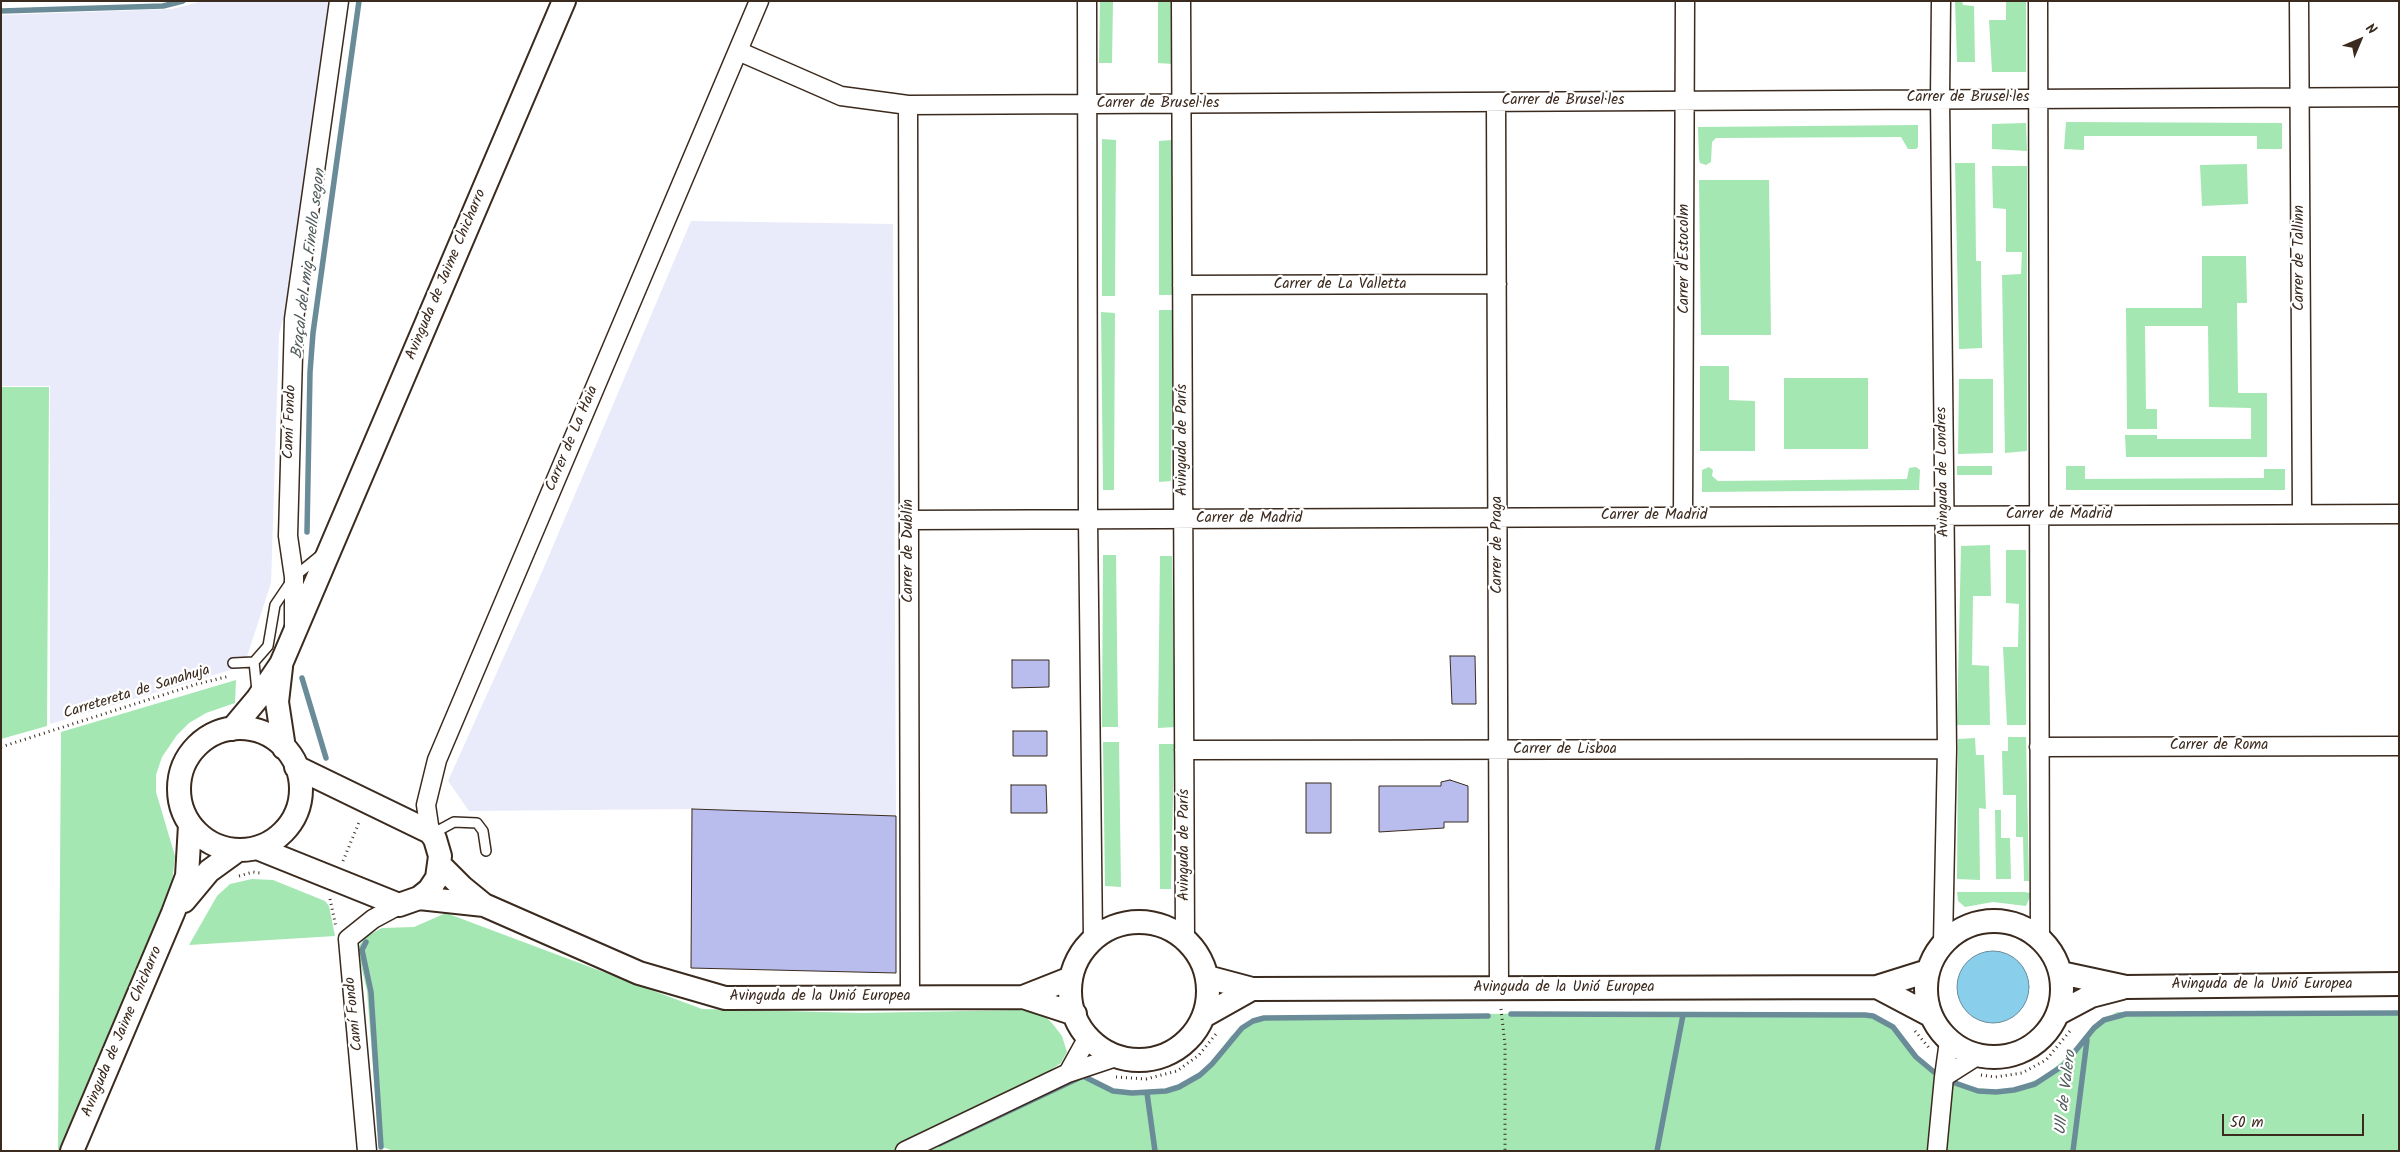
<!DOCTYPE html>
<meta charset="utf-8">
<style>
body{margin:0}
#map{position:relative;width:2400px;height:1152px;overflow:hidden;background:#fff;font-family:Kalam,sans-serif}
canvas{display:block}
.frame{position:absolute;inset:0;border:2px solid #3b2a1e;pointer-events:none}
.north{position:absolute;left:2335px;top:15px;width:50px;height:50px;-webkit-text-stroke:4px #fff;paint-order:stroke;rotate:45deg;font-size:14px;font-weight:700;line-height:20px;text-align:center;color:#3b2a1e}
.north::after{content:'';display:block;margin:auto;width:18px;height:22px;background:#3b2a1e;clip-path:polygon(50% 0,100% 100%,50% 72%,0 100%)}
.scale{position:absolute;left:2222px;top:1114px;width:142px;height:22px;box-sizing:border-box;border:2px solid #3b2a1e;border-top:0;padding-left:6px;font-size:15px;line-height:18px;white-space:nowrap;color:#3b2a1e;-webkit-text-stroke:4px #fff;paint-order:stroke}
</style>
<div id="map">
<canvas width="2400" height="1152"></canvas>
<div class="frame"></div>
<div class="north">N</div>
<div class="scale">50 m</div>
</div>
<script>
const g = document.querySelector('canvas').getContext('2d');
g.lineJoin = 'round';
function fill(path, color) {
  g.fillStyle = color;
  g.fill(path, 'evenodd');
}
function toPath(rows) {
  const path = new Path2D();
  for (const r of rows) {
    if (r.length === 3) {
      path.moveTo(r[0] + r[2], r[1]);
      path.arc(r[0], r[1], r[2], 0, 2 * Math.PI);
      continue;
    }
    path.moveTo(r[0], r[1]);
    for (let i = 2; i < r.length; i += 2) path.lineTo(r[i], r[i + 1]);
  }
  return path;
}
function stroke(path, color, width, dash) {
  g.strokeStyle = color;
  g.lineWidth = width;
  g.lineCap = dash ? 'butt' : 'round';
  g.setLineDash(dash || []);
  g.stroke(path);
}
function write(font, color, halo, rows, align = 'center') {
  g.font = font + ' Kalam,sans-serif';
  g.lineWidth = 4.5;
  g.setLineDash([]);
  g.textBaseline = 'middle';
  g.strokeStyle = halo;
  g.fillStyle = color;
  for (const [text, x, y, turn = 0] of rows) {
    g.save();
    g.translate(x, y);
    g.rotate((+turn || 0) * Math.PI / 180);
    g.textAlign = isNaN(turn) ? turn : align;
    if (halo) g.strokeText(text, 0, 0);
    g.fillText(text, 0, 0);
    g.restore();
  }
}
const built = toPath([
 [203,1,329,1,286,308,279,334,271,583,244,666,50,724,50,386,1,386,1,15,172,9],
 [691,221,893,224,896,816,692,809,469,811,448,781,542,572]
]);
const green = toPath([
 [1100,1,1113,1,1112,63,1099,63],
 [1158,1,1172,1,1172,64,1158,63],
 [1955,1,1962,1,1963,5,1974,6,1975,62,1957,62],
 [2006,1,2026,1,2026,72,1992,72,1989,20,2006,20],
 [2066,122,2282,123,2282,149,2257,149,2257,136,2084,136,2084,150,2064,149],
 [2026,123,2027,151,1992,149,1992,124],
 [1918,125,1918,147,1916,149,1908,149,1901,137,1716,138,1712,142,1711,162,1706,165,1700,163,1699,159,1698,127],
 [1102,139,1116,140,1115,296,1102,296],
 [1172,140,1172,295,1159,295,1159,141],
 [1955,163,1975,163,1976,261,1981,261,1982,348,1959,349],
 [2247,164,2248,204,2202,206,2200,165],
 [1992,166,2027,166,2027,451,2005,453,2002,275,2021,274,2022,252,2006,252,2006,209,1993,208],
 [1699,180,1769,180,1771,335,1701,335],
 [2202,256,2246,256,2247,303,2237,303,2238,393,2267,393,2267,457,2126,457,2125,435,2157,435,2157,439,2251,439,2251,408,2209,407,2208,326,2145,326,2146,409,2157,409,2157,429,2127,429,2126,308,2202,308],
 [1159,310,1173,310,1171,481,1159,482],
 [1101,312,1115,313,1114,490,1103,490],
 [1700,366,1729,366,1729,400,1755,401,1755,451,1700,451],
 [1784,378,1868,378,1868,449,1784,449],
 [1959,379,1993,379,1993,453,1958,454],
 [1,387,49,387,47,726,1,739],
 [1957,466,1992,466,1992,475,1957,475],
 [2066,466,2085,466,2085,479,2264,478,2264,469,2285,469,2285,490,2066,490],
 [1709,467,1713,470,1712,476,1718,481,1907,479,1909,468,1916,467,1920,470,1919,490,1702,492,1702,470],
 [1990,545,1991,596,1973,596,1972,665,1989,666,1990,725,1957,725,1961,546],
 [2006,550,2026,550,2026,725,2007,725,2003,647,2018,647,2019,604,2006,603],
 [1103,555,1116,555,1118,727,1102,727],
 [1160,556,1172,556,1175,727,1158,728],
 [236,680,235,703,206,713,189,723,177,735,162,757,156,775,156,792,175,856,172,883,58,1151,61,732],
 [2008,737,2026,737,2029,881,2024,881,2023,837,2016,837,2016,795,2003,795,2002,751,2008,751],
 [1975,738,1976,755,1984,755,1986,809,1979,808,1980,880,1957,879,1958,739],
 [1103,742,1119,742,1121,887,1105,886],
 [1159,744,1174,744,1171,889,1160,889],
 [1995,810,2001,810,2001,838,2010,838,2011,879,1996,879],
 [252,879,273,880,325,901,329,906,335,936,189,945,217,896,230,884],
 [1957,892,2025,892,2030,893,2030,897,2026,906,1993,902,1965,907,1958,901],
 [446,913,702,1009,862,1013,1017,1010,1040,1012,1052,1023,1062,1036,1067,1052,1061,1063,1028,1085,895,1151,394,1151,379,1146,367,991,357,948,367,936,382,928,414,927],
 [2117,1012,2399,1012,2399,1151,1945,1151,1950,1092,1955,1081,1969,1087,1996,1090,2019,1087,2045,1076,2075,1050,2092,1027],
 [1587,1013,1873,1016,1894,1027,1917,1057,1936,1074,1927,1151,920,1151,1082,1076,1113,1090,1132,1093,1167,1089,1179,1085,1199,1074,1212,1063,1231,1036,1242,1027,1252,1019,1265,1016]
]);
const water = toPath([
 [1993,987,36]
]);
const stream = toPath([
 [1,11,163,6,183,1],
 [307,532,310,372,313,333,359,1],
 [302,678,326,758],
 [366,942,362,950,371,992,381,1147],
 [1511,1014,1865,1015,1873,1016,1893,1027,1916,1057,1934,1072],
 [1955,1083,1978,1091,1996,1092,2014,1090,2035,1084,2064,1065,2094,1028,2104,1020,2126,1014,2399,1013],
 [1147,1093,1155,1151],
 [939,1144,1083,1076,1113,1091,1132,1093,1166,1091,1179,1087,1200,1075,1212,1064,1242,1028,1253,1021,1264,1018,1488,1016],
 [1657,1151,1683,1015],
 [2073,1151,2087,1040]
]);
const building = toPath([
 [1450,656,1475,656,1476,704,1452,704,1450,656],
 [1012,660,1049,660,1049,687,1012,688,1012,660],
 [1013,731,1047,731,1047,756,1013,756,1013,731],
 [1450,780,1468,786,1468,822,1444,822,1444,828,1379,832,1379,786,1441,786,1441,782,1450,780],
 [1306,783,1331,783,1331,833,1306,833,1306,783],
 [1011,785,1046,785,1047,813,1011,813,1011,785],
 [692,809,896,816,896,973,691,968,692,809]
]);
const path = toPath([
 [1,747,197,684,230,676],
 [343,861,360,820],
 [239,876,253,872,260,873],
 [330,899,336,927],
 [1501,1009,1505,1045,1505,1151],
 [1915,1031,1930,1049],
 [1981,1075,1995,1077,2022,1073,2046,1060,2070,1031],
 [1116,1077,1146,1079,1177,1071,1199,1055,1216,1034]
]);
const service = toPath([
 [233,663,254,662],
 [257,691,254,662,268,646,275,605,294,577,322,554],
 [432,834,454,822,477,823,483,831,486,851]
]);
const minor = toPath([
 [1087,1,1088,520,1093,939],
 [1181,1,1185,939],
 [1941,1,1940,98,1947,749,1943,942],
 [2038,1,2040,938],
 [2299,1,2302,514],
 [738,51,841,96,908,105,2399,97],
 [1496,102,1499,988],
 [908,105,910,997],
 [1182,285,1497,284],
 [1683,516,1685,1],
 [909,520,2399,514],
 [294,627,294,577,288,536,294,319,339,1],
 [2039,747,2399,746],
 [1184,750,1947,749],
 [430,832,426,805,437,760,759,1],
 [1949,1041,1944,1077,1977,1056],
 [1068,1073,1088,1037],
 [367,1151,348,939,373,919,399,905],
 [905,1151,1068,1073,1119,1056],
 [1937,1151,1944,1077]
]);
const tertiary = toPath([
 [281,667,277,702,284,748],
 [240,789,61],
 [232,729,258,698,281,664,564,1],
 [257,848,399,905,419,898,429,890,437,878,440,856,435,839,430,832,296,767],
 [440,865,462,887,484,905,639,973,725,998,1023,997,1075,1014],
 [419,898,484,905],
 [184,901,209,871,238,850],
 [1994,989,68],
 [1139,991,69],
 [2061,973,2126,987,2399,984],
 [1207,977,1252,989,1877,987,1928,971],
 [1877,987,1930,1015],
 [1023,997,1071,978],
 [2059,1013,2091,996,2122,988],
 [1204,1016,1252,989],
 [72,1151,173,913,187,876,190,825]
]);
const streetNames = [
 ["Carrer de Brusel·les",1968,98],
 ["Carrer de Brusel·les",1563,101],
 ["Carrer de Brusel·les",1158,104],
 ["Carrer de Tallinn",2300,258,-90],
 ["Carrer d'Estocolm",1685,259,-90],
 ["Avinguda de Jaime Chicharro",447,275,-67],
 ["Carrer de La Valletta",1340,285],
 ["Camí Fondo",291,422,-88],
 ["Carrer de La Haia",573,439,-67],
 ["Avinguda de París",1183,440,-90],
 ["Avinguda de Londres",1944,472,-91],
 ["Carrer de Madrid",2059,515],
 ["Carrer de Madrid",1654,516],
 ["Carrer de Madrid",1249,519],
 ["Carrer de Praga",1498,545,-90],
 ["Carrer de Dublín",909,551,-90],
 ["Carretereta de Sanahuja",137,693,-17],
 ["Carrer de Roma",2219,746],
 ["Carrer de Lisboa",1565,750],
 ["Avinguda de París",1185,845,-90],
 ["Avinguda de la Unió Europea",2262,985],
 ["Avinguda de la Unió Europea",1564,988],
 ["Avinguda de la Unió Europea",820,997],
 ["Camí Fondo",355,1014,-96],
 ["Avinguda de Jaime Chicharro",123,1032,-67]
];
const waterNames = [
 ["Braçal del mig Finello segon",310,264,-83],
 ["Ull de Valero",2067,1093,-83]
];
fill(built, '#eaebfa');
fill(green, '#a4e7b2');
fill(water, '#89ceea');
stroke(water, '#6a8c98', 1);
stroke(stream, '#6a8c98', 5.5);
fill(building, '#b8bdee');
stroke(building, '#3b2a1e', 1);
stroke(service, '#3b2a1e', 12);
stroke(minor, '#3b2a1e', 21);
stroke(tertiary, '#3b2a1e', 26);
stroke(path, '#3b2a1e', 3, [1, 4]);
stroke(service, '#fff', 9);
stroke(minor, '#fff', 18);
stroke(tertiary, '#fff', 22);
write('15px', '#3b2a1e', '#fff', streetNames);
write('italic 16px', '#525b5b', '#fff', waterNames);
</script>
